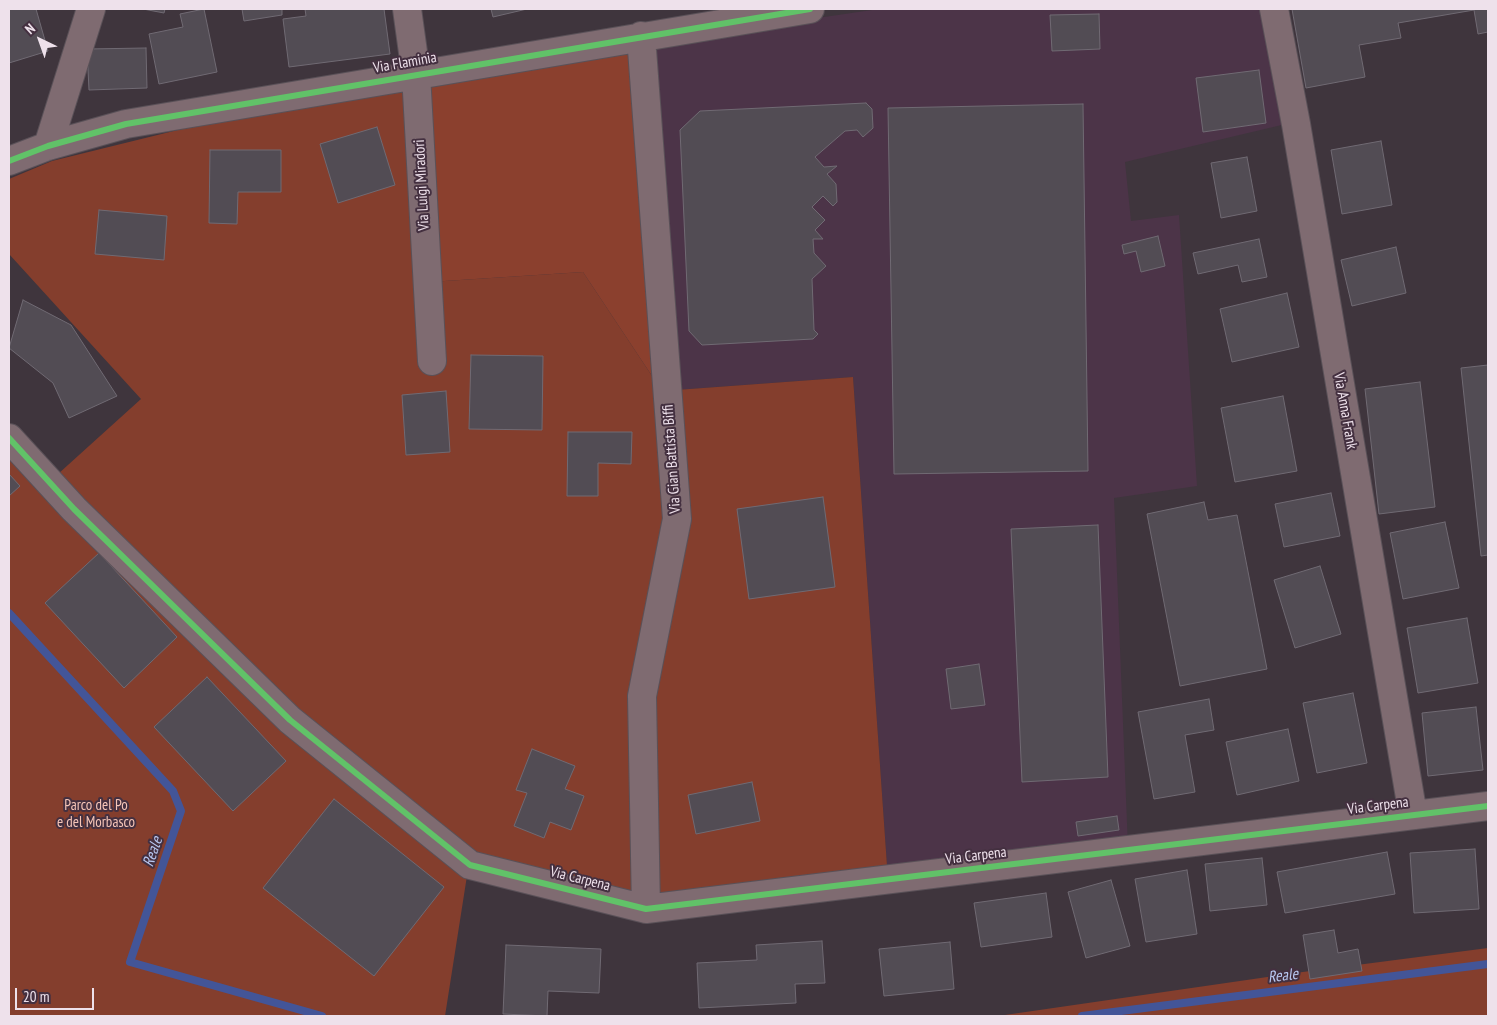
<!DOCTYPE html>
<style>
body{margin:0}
#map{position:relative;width:1497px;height:1025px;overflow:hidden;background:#3f353d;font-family:"PT Sans Narrow",sans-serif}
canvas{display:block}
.frame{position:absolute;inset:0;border:10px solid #eee1eb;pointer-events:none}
.north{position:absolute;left:15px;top:15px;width:50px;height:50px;-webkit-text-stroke:4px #443040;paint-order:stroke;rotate:318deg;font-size:14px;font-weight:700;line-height:20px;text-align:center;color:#eee1eb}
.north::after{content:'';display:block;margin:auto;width:18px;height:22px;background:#eee1eb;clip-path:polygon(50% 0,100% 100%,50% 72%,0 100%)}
.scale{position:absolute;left:15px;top:988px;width:79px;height:22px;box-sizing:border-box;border:2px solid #eee1eb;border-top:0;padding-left:6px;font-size:15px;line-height:18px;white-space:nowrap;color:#eee1eb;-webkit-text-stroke:4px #443040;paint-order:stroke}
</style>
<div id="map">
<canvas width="1497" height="1025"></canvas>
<div class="frame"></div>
<div class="north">N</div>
<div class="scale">20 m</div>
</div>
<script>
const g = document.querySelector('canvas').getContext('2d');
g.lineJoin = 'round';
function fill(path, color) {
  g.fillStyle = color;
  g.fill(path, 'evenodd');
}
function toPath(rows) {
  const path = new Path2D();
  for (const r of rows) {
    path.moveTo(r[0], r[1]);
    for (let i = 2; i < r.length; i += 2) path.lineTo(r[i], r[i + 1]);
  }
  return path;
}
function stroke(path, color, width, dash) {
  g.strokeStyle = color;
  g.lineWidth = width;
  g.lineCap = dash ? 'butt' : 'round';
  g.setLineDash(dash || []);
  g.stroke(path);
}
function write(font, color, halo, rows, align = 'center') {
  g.font = font + ' "PT Sans Narrow",sans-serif';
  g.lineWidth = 4;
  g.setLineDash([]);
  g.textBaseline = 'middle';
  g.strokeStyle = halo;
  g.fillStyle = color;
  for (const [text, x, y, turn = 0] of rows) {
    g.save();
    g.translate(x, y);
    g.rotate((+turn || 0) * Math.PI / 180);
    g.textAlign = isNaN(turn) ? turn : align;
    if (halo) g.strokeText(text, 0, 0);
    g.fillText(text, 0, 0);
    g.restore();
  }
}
const built = toPath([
 [879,9,1275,9,1286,124,1125,162,1131,221,1179,215,1197,486,1114,498,1128,848,888,880,853,377,662,391,653,42]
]);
const green = toPath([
 [413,72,414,283,583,272,662,391,853,377,888,880,645,912,469,863,445,1016,9,1016,9,422,58,474,141,399,9,254,9,179,52,161],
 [1488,948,1488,1016,998,1016,1295,973]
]);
const forest = toPath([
 [653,42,662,391,583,272,414,283,413,72]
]);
const stream = toPath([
 [9,613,173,791,181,811,130,962,322,1016],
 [1082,1016,1488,964]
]);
const building = toPath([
 [9,9,36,9,48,51,9,63,9,9],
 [143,9,165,9,164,13,143,9],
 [204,9,217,72,159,84,149,34,183,27,180,14,204,9],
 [242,9,282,9,282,15,244,21,242,9],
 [305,9,384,9,390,54,289,67,283,19,306,16,305,9],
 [491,9,527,9,493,17,491,9],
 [1292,9,1488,9,1488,32,1478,34,1474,10,1398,23,1401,38,1359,45,1365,77,1306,88,1292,9],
 [1099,14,1100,49,1052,51,1050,15,1099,14],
 [146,48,147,88,89,90,87,49,146,48],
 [1259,70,1266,123,1203,132,1196,78,1259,70],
 [866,103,872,109,873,128,863,137,857,130,845,131,815,157,824,167,837,166,827,174,836,184,837,202,833,206,823,196,812,207,825,220,815,230,823,239,813,239,814,253,826,266,812,279,814,330,818,334,813,339,702,345,689,331,680,130,700,111,866,103],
 [1083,104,1088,471,894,474,888,108,1083,104],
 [377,127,395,185,338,203,320,144,377,127],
 [1381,141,1392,205,1342,214,1331,150,1381,141],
 [210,150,281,150,281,192,238,192,237,224,209,223,210,150],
 [1247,157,1257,211,1221,218,1211,163,1247,157],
 [99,210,167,216,164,260,95,254,99,210],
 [1158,236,1165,266,1141,272,1136,251,1124,254,1122,245,1158,236],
 [1259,239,1267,277,1242,282,1238,265,1198,274,1193,253,1259,239],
 [1396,247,1406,293,1352,306,1341,260,1396,247],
 [1287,293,1299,347,1232,362,1220,309,1287,293],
 [23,300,71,325,117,396,69,418,53,383,9,348,23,300],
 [471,355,543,356,542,430,469,429,471,355],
 [1488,365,1488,555,1481,556,1461,368,1488,365],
 [1420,382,1435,507,1379,514,1365,389,1420,382],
 [446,391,450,452,406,455,402,395,446,391],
 [1283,396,1297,471,1235,482,1221,408,1283,396],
 [568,432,632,432,631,464,598,463,598,496,567,496,568,432],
 [9,474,20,486,9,496,9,474],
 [1331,493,1340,536,1284,547,1275,504,1331,493],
 [823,497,835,587,749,599,737,509,823,497],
 [1204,502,1208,520,1237,515,1267,669,1180,686,1147,514,1204,502],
 [1445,522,1459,588,1403,599,1390,533,1445,522],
 [1098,525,1108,777,1022,782,1011,529,1098,525],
 [99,553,177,637,124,688,45,603,99,553],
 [1320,566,1341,634,1295,648,1274,580,1320,566],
 [1467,618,1478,683,1418,693,1407,628,1467,618],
 [979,664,985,705,951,709,946,669,979,664],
 [207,677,286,761,233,811,154,727,207,677],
 [1353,693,1367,763,1317,773,1303,703,1353,693],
 [1209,699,1214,730,1185,735,1195,792,1154,799,1138,712,1209,699],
 [1476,707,1483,770,1428,776,1422,713,1476,707],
 [1288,729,1299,781,1237,795,1226,742,1288,729],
 [532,749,575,766,565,789,584,796,571,830,550,822,544,838,514,826,527,793,516,790,532,749],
 [752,782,760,821,696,834,688,795,752,782],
 [334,799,444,887,374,976,263,888,334,799],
 [1117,816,1119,830,1078,836,1076,822,1117,816],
 [1475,849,1479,909,1414,913,1410,853,1475,849],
 [1387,852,1395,894,1285,913,1277,872,1387,852],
 [1262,858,1267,905,1210,911,1205,864,1262,858],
 [1187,870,1197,934,1146,942,1135,879,1187,870],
 [1111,880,1130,946,1086,958,1068,892,1111,880],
 [1046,893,1052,937,981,947,974,903,1046,893],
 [1334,930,1338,953,1358,949,1362,971,1310,979,1303,935,1334,930],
 [822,941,825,983,795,984,796,1003,699,1008,697,963,757,960,756,945,822,941],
 [950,942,954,989,884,996,879,949,950,942],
 [506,945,601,949,599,993,548,991,547,1016,503,1014,506,945]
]);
const minor = toPath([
 [407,9,416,74,432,361],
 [1274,9,1296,124,1413,815],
 [641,36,677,519,642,696,646,909],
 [48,146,91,9],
 [9,161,48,146,126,124,810,9],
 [9,438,74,509,290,720,470,865,646,909,1488,806]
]);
const cycleway = toPath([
 [9,161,48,146,126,124,810,9],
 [9,438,74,509,290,720,470,865,646,909,1488,806]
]);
const streetNames = [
 ["Via Flaminia",405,63,-10],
 ["Via Luigi Miradori",422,185,-93],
 ["Via Anna Frank",1345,411,80],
 ["Via Gian Battista Biffi",672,459,-94],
 ["Via Carpena",1378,806,-7],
 ["Via Carpena",976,856,-7],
 ["Via Carpena",580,879,14]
];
const parkNames = [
 ["Parco del Po",96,806],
 ["e del Morbasco",96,823]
];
const waterNames = [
 ["Reale",153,852,-71],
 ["Reale",1283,976,-7]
];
fill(built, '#4c3448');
fill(green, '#843e2d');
fill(forest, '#8b402e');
stroke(stream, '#435598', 8);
fill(building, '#524c54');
stroke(building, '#706a73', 1);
stroke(minor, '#5a5158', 30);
stroke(minor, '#7f6b71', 28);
stroke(cycleway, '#61c268', 6);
write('15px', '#eee1eb', '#443040', streetNames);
write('15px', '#f6c5b7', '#443040', parkNames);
write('italic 16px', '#b8c7f0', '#443040', waterNames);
</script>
